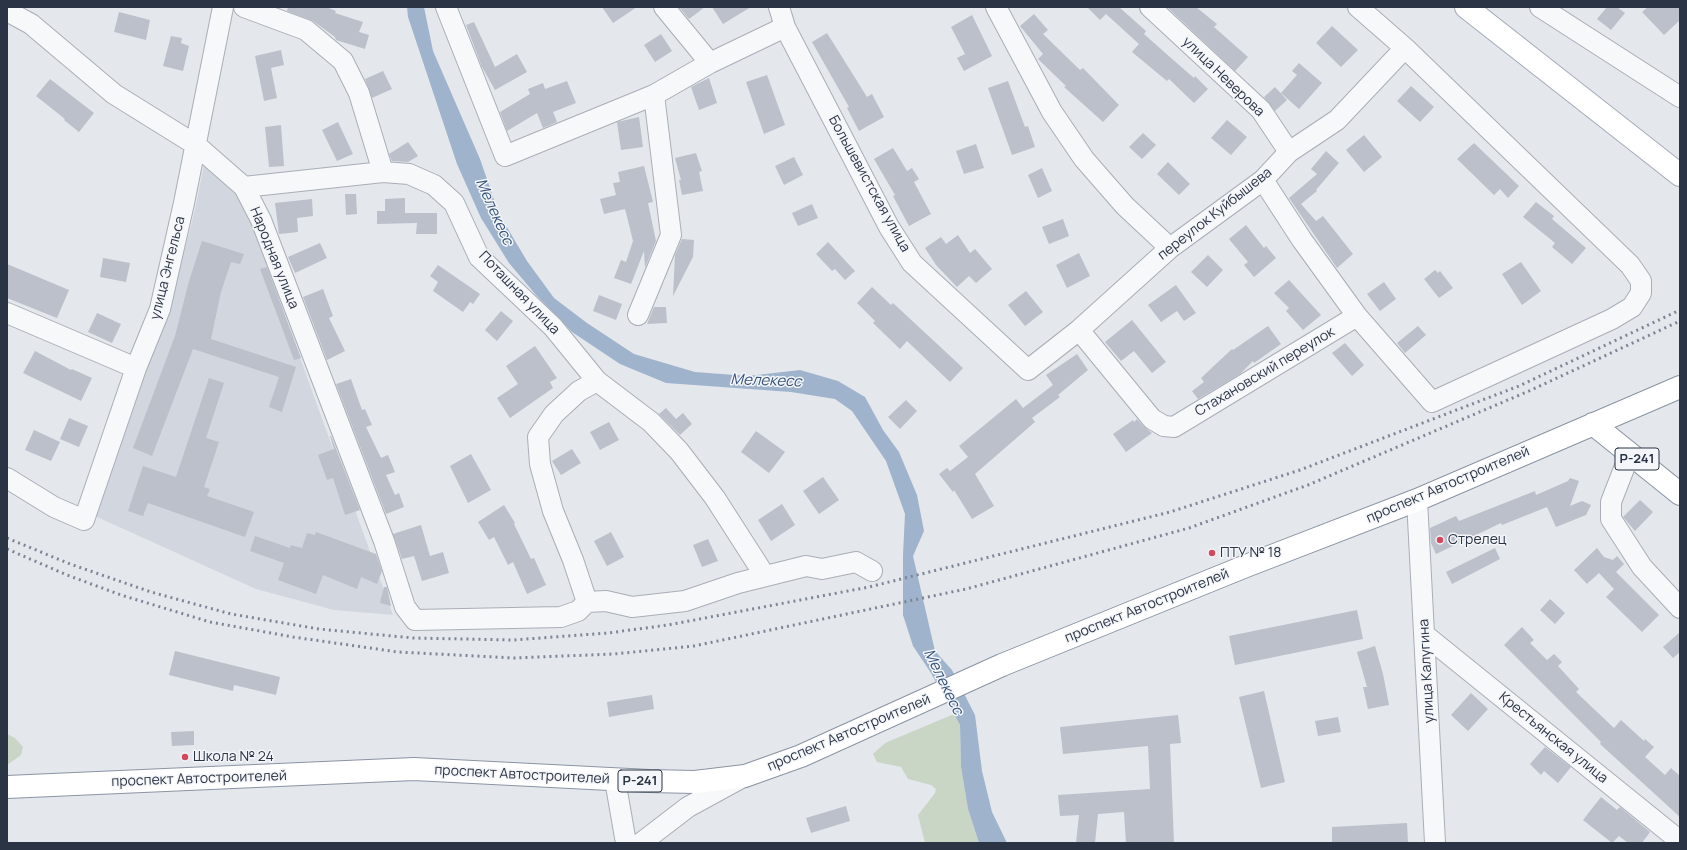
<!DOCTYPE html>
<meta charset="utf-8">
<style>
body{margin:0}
#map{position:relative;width:1687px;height:850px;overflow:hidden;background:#e4e7ec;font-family:Manrope,sans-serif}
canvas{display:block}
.frame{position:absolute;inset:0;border:8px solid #2b3445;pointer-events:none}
</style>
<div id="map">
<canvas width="1687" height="850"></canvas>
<div class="frame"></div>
</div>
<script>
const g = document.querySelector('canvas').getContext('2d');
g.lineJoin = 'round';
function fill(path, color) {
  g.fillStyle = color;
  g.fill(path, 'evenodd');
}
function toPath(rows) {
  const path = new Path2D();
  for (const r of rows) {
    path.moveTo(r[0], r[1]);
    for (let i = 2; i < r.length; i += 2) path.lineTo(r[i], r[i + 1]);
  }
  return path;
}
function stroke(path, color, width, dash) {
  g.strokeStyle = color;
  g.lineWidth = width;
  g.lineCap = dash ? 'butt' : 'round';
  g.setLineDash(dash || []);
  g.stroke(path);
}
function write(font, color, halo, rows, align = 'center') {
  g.font = font + ' Manrope,sans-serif';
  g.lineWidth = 3;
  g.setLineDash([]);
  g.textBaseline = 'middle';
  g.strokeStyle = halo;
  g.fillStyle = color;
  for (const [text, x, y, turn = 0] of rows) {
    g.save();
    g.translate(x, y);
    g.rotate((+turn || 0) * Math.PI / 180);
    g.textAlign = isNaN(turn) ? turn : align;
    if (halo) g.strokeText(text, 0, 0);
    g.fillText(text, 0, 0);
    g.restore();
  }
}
const built = toPath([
 [204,165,237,195,251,222,393,615,334,610,256,589,95,516,145,371,169,311,195,210]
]);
const green = toPath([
 [954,714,960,725,961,767,968,809,979,843,925,843,918,815,935,793,936,789,931,785,908,779,901,767,877,762,873,754,885,743],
 [7,734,15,738,23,747,21,755,7,765]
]);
const water = toPath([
 [407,7,424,7,433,51,480,159,499,214,527,261,554,298,587,323,634,354,695,372,748,376,800,370,838,381,865,397,883,430,899,452,917,495,924,531,913,556,935,651,952,670,975,715,982,771,992,812,1007,843,979,843,968,809,961,767,960,725,931,673,913,646,903,615,903,555,905,514,886,461,852,411,835,399,791,392,666,383,620,364,572,332,536,295,509,263,481,218,457,164,408,17]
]);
const building = toPath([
 [288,7,326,7,336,11,335,13,363,22,359,32,369,35,365,49,336,40,335,37,313,21,287,11],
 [602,7,637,7,613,23],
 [679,7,705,7,689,19],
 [712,7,751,7,723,24],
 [1087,7,1119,7,1146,31,1144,34,1171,58,1194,78,1195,76,1208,89,1194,103,1169,79,1167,81,1132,52,1139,44,1106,14,1100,20],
 [1167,7,1196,7,1217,24,1214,27,1248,57,1235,71],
 [1607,7,1617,7,1625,13,1611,30,1597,19],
 [1648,7,1680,7,1680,20,1664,35,1642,12],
 [119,12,150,20,146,40,114,32],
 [1034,14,1048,30,1043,34,1080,70,1083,68,1119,105,1103,122,1064,87,1066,86,1038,59,1043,54,1020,26],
 [972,15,992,56,964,71,957,58,965,54,951,27],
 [474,22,495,67,517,54,527,72,495,90,482,67,466,25],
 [1332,26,1358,50,1341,67,1316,43],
 [827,33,867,97,872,94,884,117,859,131,847,108,849,107,812,42],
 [661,34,672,51,655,62,644,45],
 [171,36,182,38,181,43,189,46,183,71,163,66],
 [281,50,284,65,271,68,277,98,264,101,255,56],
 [1299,63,1322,83,1299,109,1281,93,1297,75,1292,71],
 [383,71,392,89,372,98,365,79],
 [767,75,785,125,764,134,746,82],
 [709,78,717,103,699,110,691,87],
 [50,79,94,113,79,132,64,120,65,119,36,96],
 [567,81,576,103,553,112,557,122,543,128,537,113,507,131,500,112,530,94,528,89,543,83,545,89],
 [1008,81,1025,127,1028,126,1035,147,1012,155,988,88],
 [1411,86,1434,107,1420,122,1397,101],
 [1275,87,1287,100,1275,111,1264,97],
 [639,117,643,147,621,150,617,122],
 [1227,120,1247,137,1231,155,1211,138],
 [338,122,353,154,337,161,322,130],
 [281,125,284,166,269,167,265,127],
 [1143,133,1156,145,1142,159,1129,147],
 [1364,135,1382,157,1364,172,1346,150],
 [408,142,418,156,408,162,392,161,389,154],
 [1474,143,1519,186,1508,198,1500,189,1494,195,1457,159],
 [976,144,984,168,964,174,956,151],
 [893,148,907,171,912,168,919,179,914,182,931,214,909,226,893,196,895,195,874,159],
 [1326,151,1339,163,1316,190,1317,191,1301,204,1316,221,1323,216,1353,254,1337,268,1289,198,1317,174,1311,169],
 [696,153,702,171,699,172,703,191,682,195,679,180,681,180,675,158],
 [794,157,803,175,784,185,775,166],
 [1168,162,1190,184,1179,195,1157,174],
 [644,166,653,202,648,203,656,241,645,268,644,251,631,284,614,278,621,260,626,262,633,241,625,209,604,214,600,199,616,195,613,183,620,182,618,172],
 [1042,168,1052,191,1038,198,1028,175],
 [345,194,356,194,357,214,346,215],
 [405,198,405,213,437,213,437,234,416,234,417,223,377,224,377,211,385,211,385,199],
 [312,199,313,216,297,218,298,232,279,234,275,203],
 [1536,202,1554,216,1552,219,1586,248,1572,264,1552,247,1555,243,1523,217],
 [812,204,818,218,798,226,792,213],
 [1063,219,1069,236,1049,244,1042,227],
 [1246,225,1264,248,1266,246,1276,258,1254,277,1244,265,1248,262,1229,239],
 [958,235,970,253,975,249,992,269,976,283,969,276,957,287,936,265,925,248,941,237,946,244],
 [682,239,694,240,693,257,673,296,675,255],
 [202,241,244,254,240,264,231,262,221,292,211,339,296,367,282,412,269,407,279,377,193,349,152,456,133,448,175,336,189,281],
 [828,242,855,271,845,280,835,269,832,271,816,254],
 [320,243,327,258,295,273,288,257],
 [1079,253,1090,276,1067,288,1056,265],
 [1208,255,1223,270,1207,287,1191,272],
 [103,258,130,263,126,282,100,277],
 [1521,262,1541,291,1522,305,1502,274],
 [7,264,69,290,57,318,7,298],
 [438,265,480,294,473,304,470,302,463,312,433,291,438,282,430,276],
 [267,267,301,358,294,360,260,269],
 [1435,270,1438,273,1440,271,1453,288,1439,298,1424,279],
 [1289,280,1321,315,1303,330,1286,311,1289,308,1274,293],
 [1384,282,1396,299,1380,311,1367,294],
 [1176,285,1196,313,1184,321,1177,311,1161,322,1148,305],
 [872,287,891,305,893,303,963,368,950,382,907,341,900,349,873,323,875,321,857,303],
 [323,289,333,316,329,318,345,351,327,360,303,297],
 [1026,291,1043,312,1025,326,1008,305],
 [599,295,622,304,616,320,593,311],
 [654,307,666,307,667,323,647,324],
 [501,311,513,321,497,341,485,330],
 [97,313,121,324,112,343,88,332],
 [1132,320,1166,362,1152,373,1134,351,1121,361,1105,342],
 [1268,326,1281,344,1254,363,1253,361,1240,374,1198,399,1192,391,1204,382,1201,378,1232,349,1233,350],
 [1418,326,1426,335,1405,353,1397,343],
 [1345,343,1364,365,1352,376,1332,353],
 [535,346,557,378,550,382,553,388,510,418,497,398,518,384,506,366],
 [35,351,71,370,72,369,92,378,81,401,23,373],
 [1077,354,1088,370,1058,395,1060,397,1032,418,1035,422,975,474,994,506,972,519,954,490,953,492,939,474,947,468,950,471,968,457,959,446,1016,399,1023,408,1053,385,1046,375],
 [209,378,224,383,206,438,219,442,204,487,210,489,207,496,254,512,245,537,148,503,143,516,128,511,143,466,176,477],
 [351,379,362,410,365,409,372,425,366,427,381,458,388,455,395,472,386,475,395,495,399,493,404,507,386,514,336,384],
 [906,400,917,411,900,429,888,417],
 [666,408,676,419,683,413,692,424,680,435,659,414],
 [69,418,88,426,79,447,60,439],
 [1137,419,1143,426,1152,433,1126,452,1113,434,1133,420,1134,422],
 [609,422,619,440,600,450,590,432],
 [34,430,60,442,51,461,25,450],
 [756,431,785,452,769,473,741,452],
 [330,436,331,436,360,510,345,515,333,478,327,480,318,455,334,449],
 [572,449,581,463,561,475,552,461],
 [471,454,491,490,468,503,450,466],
 [823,477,839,500,819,514,803,491],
 [1570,478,1579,481,1570,506,1582,501,1591,505,1586,515,1556,527,1547,507,1502,525,1501,523,1436,554,1431,543,1430,528,1456,516,1459,521,1535,491,1536,495,1568,481],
 [1640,500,1653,512,1635,531,1623,517],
 [782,504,795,525,771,541,758,520],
 [504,505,515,523,514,524,531,559,534,558,546,585,527,594,513,562,508,565,494,537,489,540,478,522],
 [421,525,430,556,443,552,449,573,422,581,414,556,402,559,393,534],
 [316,532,376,554,382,571,377,584,361,577,357,589,323,575,316,594,278,580,284,563,250,551,255,536,290,548,291,545,302,548,307,533,315,535],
 [611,532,624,557,607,566,594,541],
 [708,539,718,561,702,567,693,545],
 [1495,548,1500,559,1452,584,1446,572],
 [1597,548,1604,557,1613,560,1617,556,1624,564,1616,572,1659,615,1642,632,1606,597,1614,589,1599,573,1587,584,1574,570],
 [384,587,387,587,391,606,380,603],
 [1550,599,1565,613,1555,624,1540,610],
 [1357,610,1363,639,1235,665,1229,636],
 [1522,627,1534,640,1530,643,1547,660,1554,654,1562,662,1558,666,1579,689,1576,692,1614,728,1621,720,1644,741,1645,739,1654,747,1645,757,1665,775,1671,768,1680,776,1680,817,1600,744,1601,742,1504,645],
 [1680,632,1680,652,1673,658,1663,647],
 [1375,646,1383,674,1389,705,1368,709,1363,687,1367,687,1357,652],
 [175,651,280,677,276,695,234,685,233,691,169,675],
 [1264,691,1285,782,1261,788,1239,697],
 [1471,693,1488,709,1468,731,1451,715],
 [652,695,654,709,609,717,607,702],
 [1178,715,1181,743,1170,744,1174,843,1126,843,1124,812,1098,814,1095,843,1076,843,1079,815,1060,816,1058,795,1150,789,1148,746,1063,754,1060,727],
 [1338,717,1341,732,1318,736,1315,721],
 [194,731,194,745,172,746,171,732],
 [1545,747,1571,767,1558,783,1544,771,1541,775,1530,764],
 [1601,797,1617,810,1620,807,1650,832,1642,843,1628,843,1619,836,1612,843,1583,820],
 [846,806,850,821,811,833,806,818],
 [1407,823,1408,843,1332,843,1332,827]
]);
const minor = toPath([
 [244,7,306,30,343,61,359,93,383,172,409,174,434,185,454,203,479,257,553,327,597,381,651,422,679,451,715,498,765,576],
 [446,7,505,156,654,95,710,63,785,27],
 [664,7,710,63],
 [779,7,785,27,889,227,912,263,1028,370,1079,330,1170,248,1263,180,1289,152,1337,120,1405,48,1358,7],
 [996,7,1052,112,1084,159,1125,206,1170,248],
 [1150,7,1261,110,1289,152],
 [1540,7,1680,97],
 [7,11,31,24,114,94,196,145,244,187,261,220,384,541,405,607,415,620,561,617,578,611,587,602,606,601,632,607,685,601,738,583,806,566,822,569,856,562,872,571],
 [1263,180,1302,240,1357,316,1432,402,1612,319,1632,307,1641,293,1641,281,1630,265,1405,48],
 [244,187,383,172],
 [7,313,136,368],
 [638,315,671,235,654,95],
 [1079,330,1152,419,1164,426,1174,427,1357,316],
 [1630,453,1611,502,1611,519,1642,567,1680,608],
 [7,478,54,507,84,520,136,368,160,309,184,203,223,7],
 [1417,500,1435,843],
 [587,602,573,560,553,511,540,464,538,437,554,414,579,391,597,381],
 [1425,635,1680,841],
 [615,780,626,843],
 [641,843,688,807,743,777]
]);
const major = toPath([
 [1466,7,1680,175]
]);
const highway = toPath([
 [1593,424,1680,494],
 [7,787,414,769,649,781,695,782,745,776,801,756,1002,665,1246,566,1417,500,1680,387]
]);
const rail = toPath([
 [7,538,70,564,151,592,231,614,319,629,413,638,513,640,608,633,668,625,869,587,1170,512,1300,470,1519,386,1680,310],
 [7,549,67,575,121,595,210,622,293,637,398,652,514,658,614,654,694,646,966,589,1189,528,1308,485,1529,391,1680,321]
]);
const markers = [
 [1440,540,4,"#d1495b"],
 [1212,553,4,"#d1495b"],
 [185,757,4,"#d1495b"]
];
const shields = [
 [1637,459,44],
 [640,781,44]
];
const shieldNames = [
 ["Р-241",1637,459],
 ["Р-241",640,781]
];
const streetNames = [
 ["улица Неверова",1223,77,44],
 ["Большевистская улица",869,184,61],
 ["переулок Куйбышева",1215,214,-38],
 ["Народная улица",274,258,68],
 ["улица Энгельса",168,268,-76],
 ["Поташная улица",519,293,46],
 ["Стахановский переулок",1265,372,-31],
 ["проспект Автостроителей",1448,485,-23],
 ["проспект Автостроителей",1147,606,-22],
 ["улица Калугина",1427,671,-93],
 ["проспект Автостроителей",849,733,-23],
 ["Крестьянская улица",1553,738,39],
 ["проспект Автостроителей",522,775,3],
 ["проспект Автостроителей",199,779,-2]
];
const poiNames = [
 ["Стрелец",1448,540],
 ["ПТУ № 18",1220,553],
 ["Школа № 24",193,757]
];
const waterNames = [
 ["Мелекесс",494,212,66],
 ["Мелекесс",766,381,2],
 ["Мелекесс",943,682,64]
];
fill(built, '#d2d6de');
fill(green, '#c9d6c5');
fill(water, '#9fb4cc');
fill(building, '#bbc0ca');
stroke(minor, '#a9aeb7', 22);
stroke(major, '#a3abb8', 24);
stroke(highway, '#8b94a3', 24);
stroke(minor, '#f7f8fa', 20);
stroke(major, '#fff', 22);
stroke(highway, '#fff', 22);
stroke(rail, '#7d8696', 3, [2, 4]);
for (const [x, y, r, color] of markers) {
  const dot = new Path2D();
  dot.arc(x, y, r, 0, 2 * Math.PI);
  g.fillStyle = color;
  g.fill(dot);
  stroke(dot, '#f4f6f9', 1.5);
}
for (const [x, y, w] of shields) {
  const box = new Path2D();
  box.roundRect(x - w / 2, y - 11, w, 22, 3);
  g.fillStyle = '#f4f6f9';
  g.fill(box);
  stroke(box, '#2b3445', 1);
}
write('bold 13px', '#2b3445', null, shieldNames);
write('14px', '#2b3445', '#f4f6f9', streetNames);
write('14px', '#2b3445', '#f4f6f9', poiNames, 'left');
write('italic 15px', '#34527a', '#f4f6f9', waterNames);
</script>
